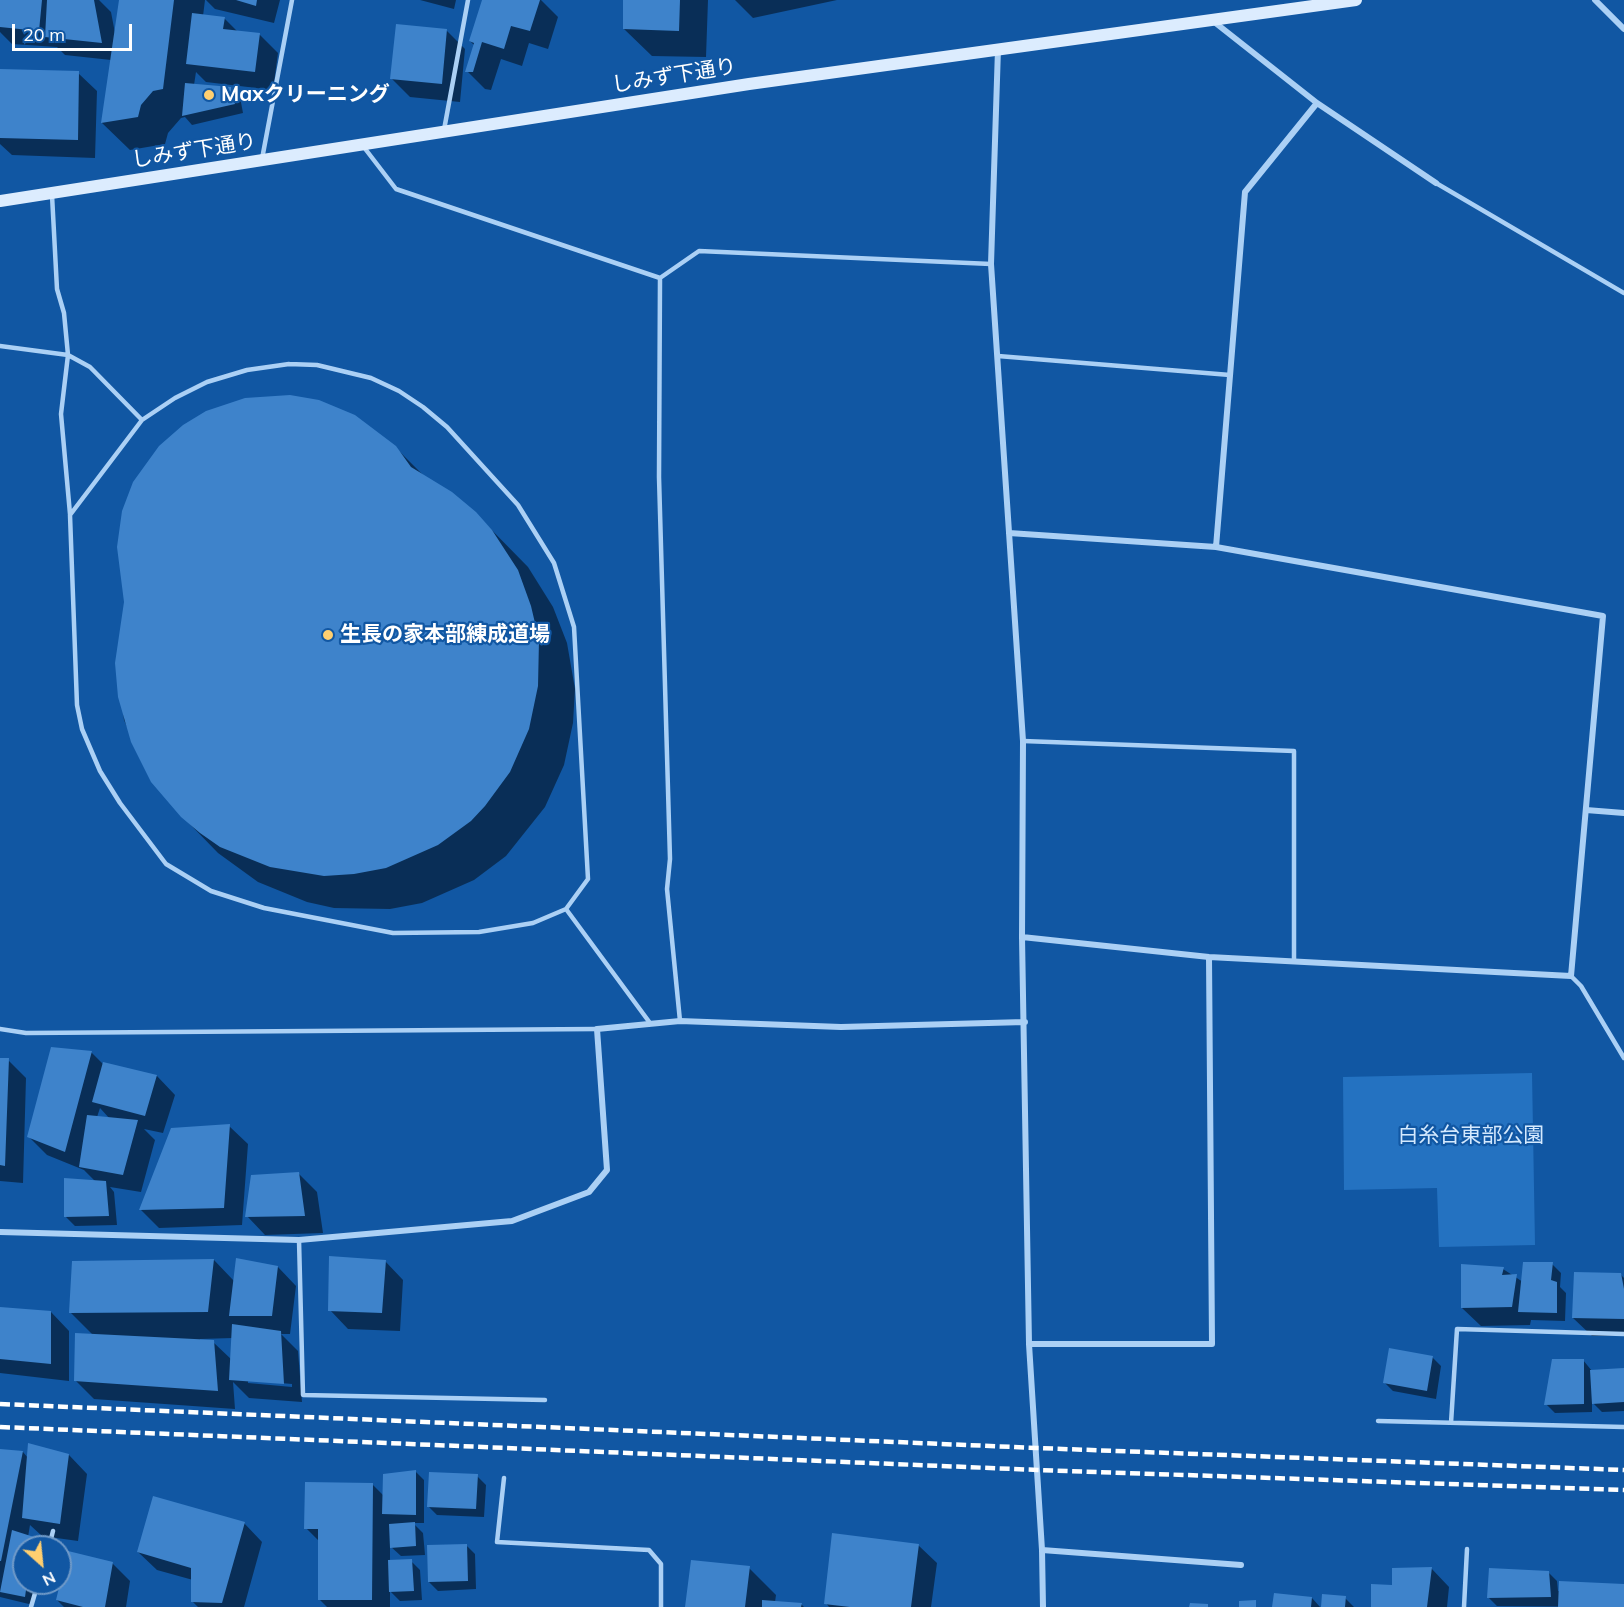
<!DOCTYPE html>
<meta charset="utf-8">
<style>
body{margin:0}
#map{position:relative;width:1624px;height:1607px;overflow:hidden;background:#1157a3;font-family:Mulish,sans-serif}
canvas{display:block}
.north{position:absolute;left:12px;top:1535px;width:60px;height:60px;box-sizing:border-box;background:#1157a3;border:2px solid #709ac8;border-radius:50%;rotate:153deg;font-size:16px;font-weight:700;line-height:24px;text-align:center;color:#fff}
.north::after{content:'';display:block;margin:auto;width:21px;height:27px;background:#ffcf70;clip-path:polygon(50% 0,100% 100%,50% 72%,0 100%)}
.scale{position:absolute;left:12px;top:24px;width:120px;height:27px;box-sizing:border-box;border:3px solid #fff;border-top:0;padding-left:8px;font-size:18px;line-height:21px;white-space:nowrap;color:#fff;-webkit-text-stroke:4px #1157a3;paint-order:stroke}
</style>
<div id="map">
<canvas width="1624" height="1607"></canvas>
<div class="north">N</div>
<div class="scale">20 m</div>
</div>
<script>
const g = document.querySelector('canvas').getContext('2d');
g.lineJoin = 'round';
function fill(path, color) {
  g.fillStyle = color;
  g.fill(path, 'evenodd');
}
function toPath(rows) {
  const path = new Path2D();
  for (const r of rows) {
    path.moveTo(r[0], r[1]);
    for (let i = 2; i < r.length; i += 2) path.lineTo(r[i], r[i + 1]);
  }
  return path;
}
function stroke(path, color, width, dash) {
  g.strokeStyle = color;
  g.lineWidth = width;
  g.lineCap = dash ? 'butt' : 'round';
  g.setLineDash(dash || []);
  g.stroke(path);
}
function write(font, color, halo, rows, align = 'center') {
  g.font = font + ' Mulish,"Noto Sans JP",sans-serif';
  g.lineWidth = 4.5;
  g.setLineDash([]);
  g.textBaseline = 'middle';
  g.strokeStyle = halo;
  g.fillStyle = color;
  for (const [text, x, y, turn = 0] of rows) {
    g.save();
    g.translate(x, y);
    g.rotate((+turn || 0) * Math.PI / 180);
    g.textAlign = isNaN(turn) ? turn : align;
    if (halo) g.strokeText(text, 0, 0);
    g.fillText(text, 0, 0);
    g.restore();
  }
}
const green = toPath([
 [1532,1073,1535,1245,1439,1247,1437,1188,1344,1190,1343,1077]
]);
const shadow = toPath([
 [0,0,99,0,111,12,115,33,120,0,205,0,203,16,224,18,238,32,260,35,278,53,273,90,206,82,196,72,194,85,231,88,240,97,243,113,192,125,185,117,181,118,168,133,165,144,130,150,102,123,111,60,65,55,57,47,12,44,0,32],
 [206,0,280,0,274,23,215,9],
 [420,0,456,0,454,9],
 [483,0,541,0,558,17,548,49,529,43,522,66,501,59,491,90,485,89,467,71,475,46,470,41],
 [625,0,708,0,706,57,652,56,624,29],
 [735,0,837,0,753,18],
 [446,30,465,49,460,102,410,97,392,79],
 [0,71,78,73,97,91,95,158,12,155,0,144],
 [395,447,426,478,475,513,528,567,553,607,567,643,575,689,573,723,564,765,545,807,506,856,474,880,422,903,390,909,334,908,307,902,258,882,218,853,182,816,142,761,124,720,117,663],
 [91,1052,104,1065,157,1076,175,1095,163,1133,144,1129,155,1140,141,1192,110,1187,114,1192,117,1225,75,1226,66,1217,96,1182,84,1170,47,1155,29,1137],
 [100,1108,110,1119,97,1117],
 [0,1059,8,1060,26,1078,23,1183,0,1181],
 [229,1126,248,1144,242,1225,159,1228,141,1210],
 [299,1174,317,1192,323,1233,265,1235,247,1216],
 [214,1260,234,1281,278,1267,296,1286,290,1334,281,1334,298,1351,302,1402,249,1398,233,1382,235,1409,94,1399,75,1380,93,1335,70,1312],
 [233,1338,232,1360,213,1342,200,1341,200,1339],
 [248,1380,292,1384,292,1387,248,1383],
 [385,1261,403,1280,400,1331,348,1329,330,1310],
 [1552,1264,1561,1273,1560,1287,1566,1293,1565,1321,1531,1320,1530,1325,1481,1326,1462,1308,1503,1269,1523,1282],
 [1620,1274,1624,1278,1624,1336,1592,1336,1573,1318],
 [0,1309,51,1312,69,1331,69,1381,0,1373],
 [1432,1357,1441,1366,1436,1399,1393,1391,1384,1382],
 [1583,1360,1592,1371,1624,1370,1624,1411,1602,1412,1592,1402,1592,1412,1555,1413,1546,1404],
 [0,1450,23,1452,28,1458,69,1455,87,1474,78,1541,42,1536,30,1525,28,1537,41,1547,24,1547,24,1583,37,1583,33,1605,0,1597],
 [415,1471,424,1480,424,1523,413,1523,423,1533,425,1555,401,1556,390,1546,390,1562,411,1561,420,1570,422,1600,400,1601,390,1591,390,1607,327,1607,319,1599,320,1542,306,1528,372,1484,384,1496],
 [477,1476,486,1485,484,1517,437,1515,428,1506],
 [244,1523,262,1542,244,1607,198,1607,192,1601,193,1580,157,1570,138,1552],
 [466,1545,475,1554,476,1589,438,1591,429,1582],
 [918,1545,937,1563,931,1607,829,1607,826,1603],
 [112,1563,130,1581,126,1607,64,1607,57,1600],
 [749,1568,776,1595,775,1602,801,1604,804,1607,686,1607],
 [1431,1568,1449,1587,1447,1607,1373,1607,1393,1587],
 [1548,1572,1557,1581,1558,1591,1624,1585,1624,1607,1497,1606,1488,1597],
 [1312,1598,1320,1607,1273,1607],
 [1345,1598,1354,1607,1323,1607]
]);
const building = toPath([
 [0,0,42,0,39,31,0,27],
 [47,0,94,0,102,43,45,37],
 [119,0,174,0,163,89,153,91,141,105,138,117,101,123],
 [236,0,257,0,256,6],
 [482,0,540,0,530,31,511,26,504,49,482,42,473,72,465,72,474,43,469,41],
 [623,0,680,0,679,31,623,29],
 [192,13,225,17,223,29,260,33,255,72,186,64],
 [396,24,447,29,442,84,390,79],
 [0,69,79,71,78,140,0,138],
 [185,83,231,87,235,104,182,116],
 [290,395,319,400,355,415,396,446,411,467,452,492,476,512,492,530,518,570,531,606,539,640,538,686,529,729,510,772,485,806,471,821,438,845,386,868,354,874,324,876,270,867,220,847,200,833,181,817,151,782,131,742,118,697,115,663,124,602,117,547,122,511,133,482,159,446,183,425,206,411,245,398],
 [51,1047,92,1051,65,1152,27,1137],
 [0,1058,9,1058,5,1166,0,1165],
 [103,1062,157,1075,145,1116,92,1102],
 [87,1115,138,1120,123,1175,79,1167],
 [230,1124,224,1208,139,1210,171,1128],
 [299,1172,305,1216,245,1217,251,1175],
 [64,1178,106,1181,109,1216,64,1217],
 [329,1256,386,1260,382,1313,328,1311],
 [236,1258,278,1266,272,1316,229,1316],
 [214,1259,208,1312,69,1313,72,1261],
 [1523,1262,1553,1262,1551,1280,1557,1282,1557,1313,1518,1312],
 [1461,1264,1504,1267,1502,1275,1517,1274,1512,1307,1461,1308],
 [1574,1272,1621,1273,1624,1289,1624,1319,1572,1318],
 [0,1307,51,1311,51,1364,0,1359],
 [232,1324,281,1331,284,1384,229,1380],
 [75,1333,214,1340,218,1391,74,1381],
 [1389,1348,1433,1356,1427,1391,1383,1383],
 [1552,1359,1584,1359,1584,1404,1544,1405],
 [1624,1368,1624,1402,1592,1404,1590,1370],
 [28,1443,69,1454,60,1524,22,1518],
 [0,1449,23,1451,1,1561,0,1561],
 [416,1470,416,1515,382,1514,383,1474],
 [429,1472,478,1474,476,1509,427,1507],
 [305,1482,373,1483,372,1600,318,1600,318,1529,304,1529],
 [153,1496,245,1522,222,1603,191,1602,191,1568,137,1552],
 [415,1522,416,1546,390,1548,389,1524],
 [12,1530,34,1537,32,1547,24,1547,24,1583,27,1583,25,1597,0,1592],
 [832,1533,919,1544,911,1607,850,1607,824,1604],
 [467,1544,468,1581,428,1582,427,1545],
 [68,1551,113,1562,105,1607,83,1607,56,1600],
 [412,1559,414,1591,389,1592,388,1560],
 [691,1560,750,1566,745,1607,685,1607],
 [1432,1567,1427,1607,1371,1607,1371,1584,1392,1585,1392,1568],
 [1489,1568,1549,1571,1551,1597,1487,1598],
 [1559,1581,1624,1584,1624,1607,1558,1607],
 [1274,1593,1312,1597,1311,1607,1272,1607],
 [1322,1594,1346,1596,1345,1607,1321,1607],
 [762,1600,802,1603,801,1607,762,1607],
 [1256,1600,1256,1607,1239,1607,1239,1601],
 [1190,1603,1208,1604,1208,1607,1189,1607]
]);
const lane = toPath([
 [444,130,468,0],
 [363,146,396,189,660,278],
 [262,159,292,0],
 [1436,183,1624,293],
 [52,195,57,289,64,313,68,355,61,414,70,514],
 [0,346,68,355,90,367,142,420],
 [998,356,1230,375],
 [289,364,317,365,371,378,399,391,423,407,447,427,518,505,554,563,574,627,588,879,566,909,533,923,479,932,393,933,264,908,211,891,166,864,120,803,100,771,82,729,77,705,70,515,142,420,175,398,207,382,247,370,289,364],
 [1023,741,1294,751,1294,960],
 [566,909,650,1023],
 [1571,976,1581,986,1624,1058],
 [680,1021,667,889,670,859,659,477,660,278,699,251,991,264],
 [0,1029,26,1033,597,1029],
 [299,1240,303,1395,545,1400],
 [1378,1421,1624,1427],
 [1451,1423,1457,1329,1624,1334],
 [504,1478,497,1542,649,1550,661,1564,661,1607],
 [49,1547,53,1531],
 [31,1607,38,1583],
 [1464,1607,1467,1549]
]);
const street = toPath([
 [1595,0,1624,29],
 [1213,21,1317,103,1436,183],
 [998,49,991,264,1023,741,1022,937,1029,1344,1042,1550,1043,1607],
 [1009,533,1216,547,1603,616,1571,976,1209,957,1022,937],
 [1216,547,1245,192,1317,103],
 [1586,810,1624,813],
 [0,1232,299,1240,512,1221,589,1192,607,1170,597,1029,680,1021,841,1027,1025,1022],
 [1029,1344,1212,1344,1209,957],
 [1042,1550,1241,1565]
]);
const secondary = toPath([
 [0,201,749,84,1356,0]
]);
const rail = toPath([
 [0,1404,1037,1448,1624,1470],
 [0,1427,1038,1470,1624,1490]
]);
const markers = [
 [209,95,6,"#ffcf70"],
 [328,635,6,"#ffcf70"]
];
const streetNames = [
 ["しみず下通り",674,76,-9],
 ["しみず下通り",194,151,-9]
];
const poiNames = [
 ["Maxクリーニング",221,95],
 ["生長の家本部練成道場",340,635]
];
const parkNames = [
 ["白糸台東部公園",1471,1136]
];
fill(green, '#2472c1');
fill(shadow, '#0007');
fill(building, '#3e83cb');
stroke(lane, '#abd0f5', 4.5);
stroke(street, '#abd0f5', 6);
stroke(secondary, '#dcecfe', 12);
stroke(rail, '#fff', 4.5, [10, 4.5]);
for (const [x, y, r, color] of markers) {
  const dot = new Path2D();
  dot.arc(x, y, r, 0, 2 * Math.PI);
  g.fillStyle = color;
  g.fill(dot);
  stroke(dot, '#1157a3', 2);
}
write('21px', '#fff', '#1157a3', streetNames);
write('bold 21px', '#fff', '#1157a3', poiNames, 'left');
write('21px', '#d4e9fe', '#1157a3', parkNames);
</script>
